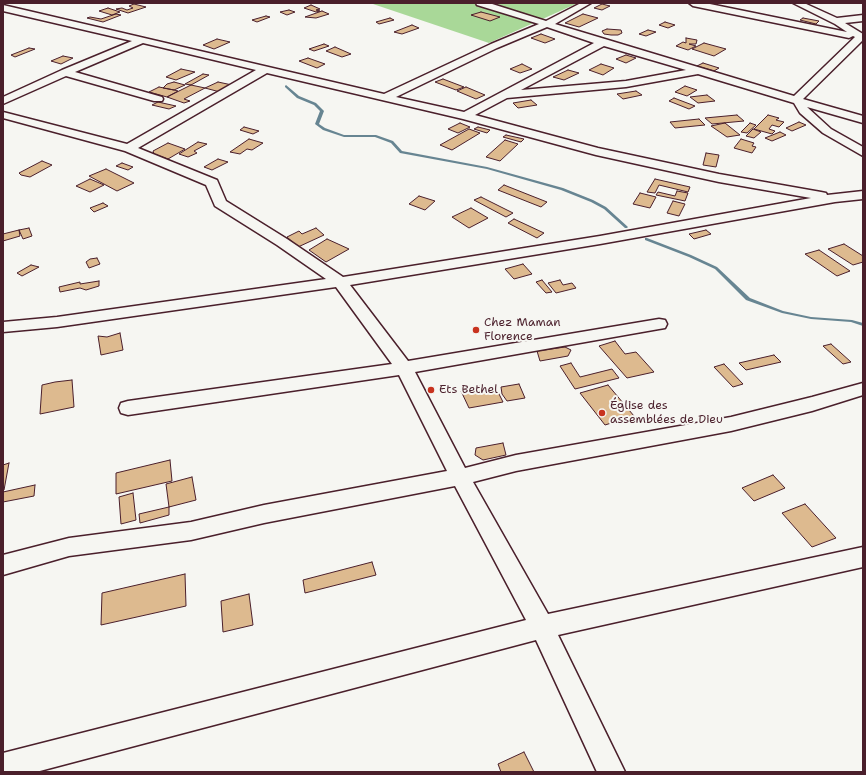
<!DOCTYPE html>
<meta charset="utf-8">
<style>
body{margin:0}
#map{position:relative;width:866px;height:775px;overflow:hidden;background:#f6f6f2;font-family:"Shantell Sans",sans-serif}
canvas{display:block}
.frame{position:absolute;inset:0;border:4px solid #4a1f2b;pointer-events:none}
</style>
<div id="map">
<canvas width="866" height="775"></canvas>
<div class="frame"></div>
</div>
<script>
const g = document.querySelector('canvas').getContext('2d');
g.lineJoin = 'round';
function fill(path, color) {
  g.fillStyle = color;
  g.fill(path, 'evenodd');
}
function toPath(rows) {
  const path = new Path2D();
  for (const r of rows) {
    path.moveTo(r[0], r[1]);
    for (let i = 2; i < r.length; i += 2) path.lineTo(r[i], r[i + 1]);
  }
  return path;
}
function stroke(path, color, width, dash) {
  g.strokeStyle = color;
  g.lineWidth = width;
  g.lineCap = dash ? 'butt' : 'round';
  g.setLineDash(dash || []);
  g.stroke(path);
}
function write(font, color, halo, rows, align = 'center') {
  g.font = font + ' "Shantell Sans",sans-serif';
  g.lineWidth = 4;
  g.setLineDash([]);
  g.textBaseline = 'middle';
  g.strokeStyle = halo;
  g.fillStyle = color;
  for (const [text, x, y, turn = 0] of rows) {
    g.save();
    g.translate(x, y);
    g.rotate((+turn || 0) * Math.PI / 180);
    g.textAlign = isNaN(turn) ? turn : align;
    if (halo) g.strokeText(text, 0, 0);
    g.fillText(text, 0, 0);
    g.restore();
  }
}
const green = toPath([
 [370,3,578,3,489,43]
]);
const stream = toPath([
 [286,85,299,96,316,103,324,111,319,124,325,128,344,135,376,135,393,141,402,151,487,167,563,188,593,200,606,207,628,227,627,228,625,228,604,209,591,202,561,190,487,169,400,153,391,143,375,137,344,137,323,130,315,124,320,111,314,105,297,98,285,87,285,86,286,85],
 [645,238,647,238,691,255,717,267,750,298,783,311,811,317,852,320,863,323,863,326,851,322,811,319,782,313,746,300,715,269,689,257,645,240,645,238]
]);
const building = toPath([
 [134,4,146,7,128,13,116,9,122,8,127,10,133,8,129,6,134,4],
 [602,4,610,6,602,10,594,8,602,4],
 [311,5,320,9,316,10,320,11,316,12,304,8,311,5],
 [108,8,120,12,112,15,99,11,108,8],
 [289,10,295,12,287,15,280,12,289,10],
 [322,11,329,14,316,18,305,17,322,11],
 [481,12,500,17,490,21,471,15,481,12],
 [116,14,121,15,103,22,87,18,90,17,101,19,116,14],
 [583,14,598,18,579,27,565,23,583,14],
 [266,16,270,17,257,22,252,20,266,16],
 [390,18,394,20,379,24,376,22,390,18],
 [803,18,819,21,816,24,800,20,803,18],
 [665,22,675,25,668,28,659,25,665,22],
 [412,25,419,28,402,34,394,32,412,25],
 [607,29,621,30,622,33,618,35,611,35,604,34,602,31,607,29],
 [648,30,656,32,646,36,639,34,648,30],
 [541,34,555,39,545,43,531,38,541,34],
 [686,38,697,40,696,44,689,44,696,46,688,50,676,46,683,42,686,43,686,38],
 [217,39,230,42,214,49,203,45,217,39],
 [704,43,726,49,714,56,692,49,704,43],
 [324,44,329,46,314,51,309,49,324,44],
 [335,47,351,54,342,57,326,51,335,47],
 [29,48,35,49,15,57,11,55,29,48],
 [626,55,636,58,626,63,616,59,626,55],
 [63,56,73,58,61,64,51,61,63,56],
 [308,58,325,64,317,68,299,61,308,58],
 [703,63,719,68,714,71,697,66,703,63],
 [522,64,532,69,520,73,510,69,522,64],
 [601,64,614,68,603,75,589,70,601,64],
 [181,69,195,72,176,80,166,77,181,69],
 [568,70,579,73,564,80,553,77,568,70],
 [203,74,209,75,191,85,185,84,203,74],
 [443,79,464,87,456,90,435,82,443,79],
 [174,82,185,85,174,90,163,88,167,84,174,82],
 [218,82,232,85,220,92,205,88,218,82],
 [191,85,205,88,184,99,190,101,184,103,167,97,191,85],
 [685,86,697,90,687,96,675,92,685,86],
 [159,87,174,90,178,91,167,97,149,92,159,87],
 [466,87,485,95,476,99,457,91,466,87],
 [636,91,642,95,623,99,617,94,636,91],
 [707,95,715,101,698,103,690,97,707,95],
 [674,98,695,106,689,109,669,101,674,98],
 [531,100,537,105,518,108,513,103,531,100],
 [158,102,176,106,169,109,152,105,158,102],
 [737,115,744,121,712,124,705,118,737,115],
 [768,115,779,118,776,120,784,122,779,127,772,125,769,129,775,131,772,134,754,129,768,115],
 [699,119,705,125,675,128,670,122,699,119],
 [799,122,806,125,792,131,786,128,799,122],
 [460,123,470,127,458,133,448,129,460,123],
 [725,123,740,135,727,137,711,126,725,123],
 [750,123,756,125,747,133,741,132,750,123],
 [244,127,259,131,253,134,240,130,244,127],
 [478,127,490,130,487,133,474,129,478,127],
 [469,129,480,133,452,150,440,145,469,129],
 [753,129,761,132,754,138,746,136,753,129],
 [780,132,786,135,772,141,765,138,780,132],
 [506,135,524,139,521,142,503,137,506,135],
 [249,139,263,143,252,150,247,149,240,154,230,152,249,139],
 [741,139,754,143,752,146,756,147,752,153,734,148,741,139],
 [505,140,518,144,500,161,486,157,505,140],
 [198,142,207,144,194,151,197,153,188,157,179,154,198,142],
 [168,143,185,149,168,159,154,154,153,151,168,143],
 [706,153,719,155,716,167,703,165,706,153],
 [218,159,228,162,212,170,204,167,218,159],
 [42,161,52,165,30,177,21,175,19,173,42,161],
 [122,163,133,167,128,170,116,166,122,163],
 [106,169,134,183,117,191,89,176,106,169],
 [90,179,104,185,90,192,76,186,90,179],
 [655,179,690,187,688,192,659,185,655,193,647,192,655,179],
 [504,185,547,202,541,207,498,190,504,185],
 [677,191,688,193,685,201,656,195,658,192,675,196,677,191],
 [640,193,656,197,650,208,633,204,640,193],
 [419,196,435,201,425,210,409,204,419,196],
 [481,197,513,213,506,217,474,200,481,197],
 [673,201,685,204,679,216,667,213,673,201],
 [103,203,108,206,94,212,90,208,103,203],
 [471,208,488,218,469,228,452,217,471,208],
 [514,219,544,233,537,238,508,223,514,219],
 [29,228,32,236,23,239,19,230,29,228],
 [316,228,324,235,298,247,287,237,299,231,302,234,316,228],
 [19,230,20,236,3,241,3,234,19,230],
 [706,230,711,234,694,239,689,234,706,230],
 [327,239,349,249,326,262,309,250,327,239],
 [844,244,863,256,863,262,853,265,828,249,844,244],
 [819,250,850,271,837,276,805,254,819,250],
 [97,258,100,264,89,268,86,262,90,259,97,258],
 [523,264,532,274,514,279,505,269,523,264],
 [31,265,39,267,22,276,17,273,31,265],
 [542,280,552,292,546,293,536,282,542,280],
 [560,280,563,285,572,283,576,288,556,293,548,283,560,280],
 [99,281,99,286,86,290,80,288,60,292,59,287,80,282,80,284,99,281],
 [120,333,123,350,101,355,98,336,107,337,120,333],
 [615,341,625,354,636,352,654,372,627,378,599,346,615,341],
 [831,344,851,362,843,364,823,346,831,344],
 [565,347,571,350,568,356,540,361,537,351,565,347],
 [774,355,781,362,746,370,739,363,774,355],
 [571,363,580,377,612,369,619,378,575,389,560,366,571,363],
 [724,364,743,384,733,387,714,367,724,364],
 [72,380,74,407,40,414,42,385,55,382,72,380],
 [519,384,525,398,507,401,502,394,501,387,519,384],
 [482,385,484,390,495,386,503,402,469,408,461,391,482,385],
 [608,385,634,416,605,425,580,393,608,385],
 [503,443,506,455,483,460,475,455,476,448,503,443],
 [170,460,172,481,116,494,116,473,170,460],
 [9,463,4,490,3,490,3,465,9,463],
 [773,475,785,488,754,501,742,488,773,475],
 [192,477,196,500,169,507,166,484,192,477],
 [35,485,34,496,3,502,3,492,35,485],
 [133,493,136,520,121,524,119,497,133,493],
 [805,504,836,538,812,547,782,513,805,504],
 [169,507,169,515,140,523,139,514,169,507],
 [372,562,376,575,305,593,303,580,372,562],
 [185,574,186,606,101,625,102,593,185,574],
 [249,594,253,625,223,632,221,601,249,594],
 [524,752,534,772,501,772,498,764,524,752]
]);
const minor = toPath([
 [476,3,489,3,546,21,581,3,591,3,555,24,794,96,855,37,853,36,849,38,693,6,689,3,705,3,847,32,835,24,793,3,804,3,837,18,863,15,863,21,845,23,863,34,863,40,803,99,863,116,863,123,807,107,831,129,863,147,863,156,823,133,800,113,794,103,698,74,626,87,507,98,475,115,598,148,719,174,821,192,826,193,827,195,863,191,863,199,835,202,600,244,350,285,408,361,659,319,665,320,667,324,665,328,659,329,415,372,465,468,516,455,731,417,812,397,863,383,863,395,812,411,731,431,516,471,473,482,548,614,863,547,863,567,558,635,625,772,597,772,536,640,36,772,3,772,3,753,526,620,455,486,264,523,191,540,69,556,3,575,3,555,69,538,191,522,264,505,447,471,399,375,128,415,121,413,119,408,121,403,128,401,392,364,336,287,57,327,3,332,3,322,57,317,326,279,277,245,215,206,206,185,125,151,3,118,3,112,127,144,256,70,143,43,75,72,162,97,163,99,162,101,154,101,66,76,3,104,3,97,62,70,132,41,3,11,3,5,384,94,491,44,539,24,477,5,476,3],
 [547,27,594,43,464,112,396,97,497,48,547,27],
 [604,46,686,70,626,81,521,90,604,46],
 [267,73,463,119,596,155,719,182,811,198,600,236,343,277,287,239,226,201,217,180,138,148,267,73]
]);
const markers = [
 [476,330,4,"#c8321e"],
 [431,390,4,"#c8321e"],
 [602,413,4,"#c8321e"]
];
const poiNames = [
 ["Chez Maman",484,323],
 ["Florence",484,337],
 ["Ets Bethel",439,390],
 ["Église des",610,406],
 ["assemblées de Dieu",610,420]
];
fill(green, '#a9d898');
fill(stream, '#678592');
fill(building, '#ddba8f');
stroke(building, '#4a1f2b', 1);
stroke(minor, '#4a1f2b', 3);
fill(minor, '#f6f6f2');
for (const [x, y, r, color] of markers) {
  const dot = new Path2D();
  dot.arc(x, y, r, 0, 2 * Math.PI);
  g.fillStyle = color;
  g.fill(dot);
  stroke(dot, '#f6f6f2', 1.5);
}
write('12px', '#4a1f2b', '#f6f6f2', poiNames, 'left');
</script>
